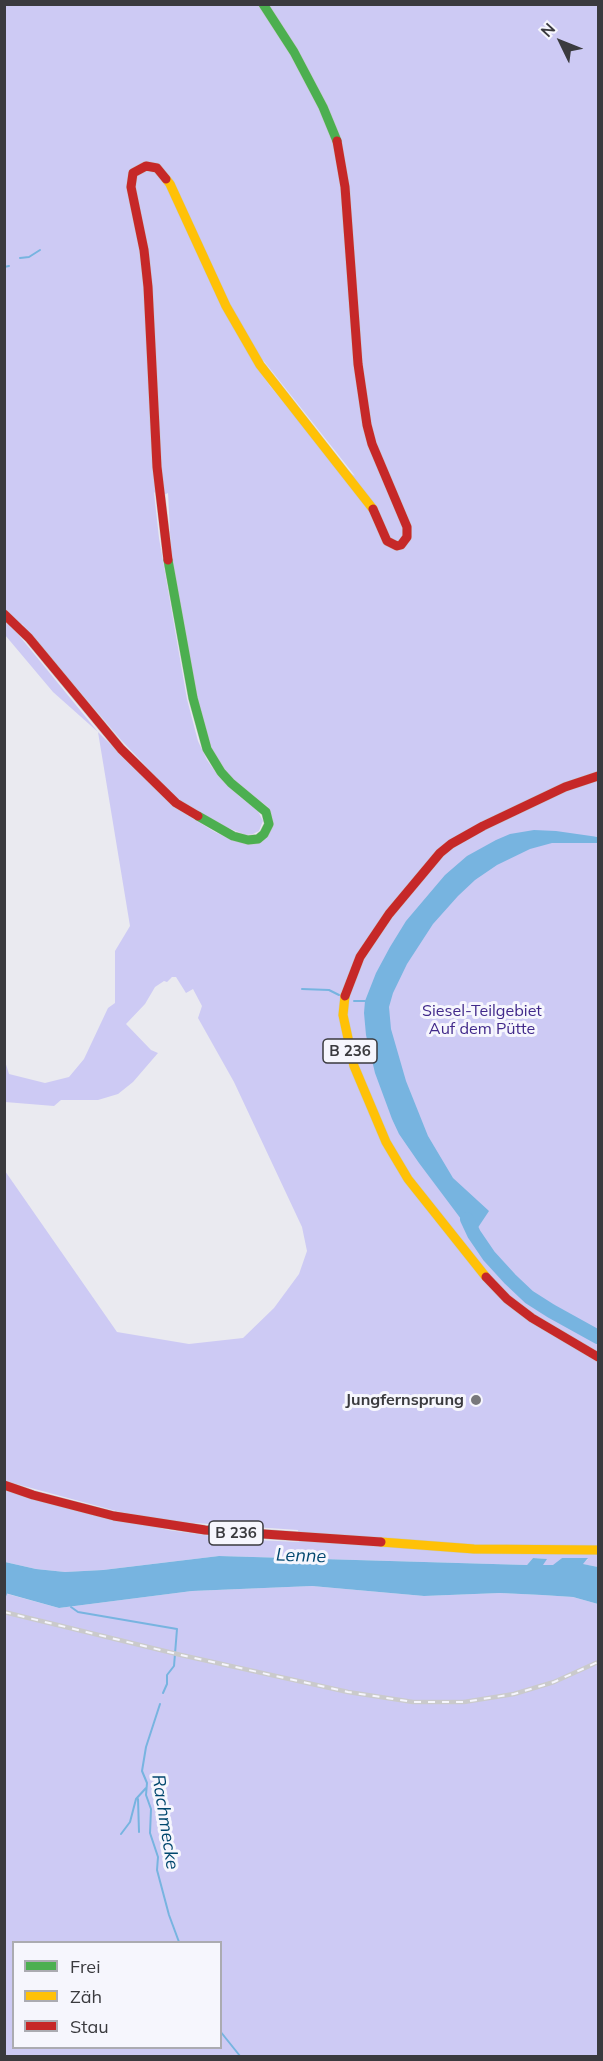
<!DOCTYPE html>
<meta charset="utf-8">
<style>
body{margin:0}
#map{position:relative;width:603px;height:2061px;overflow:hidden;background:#eaeaf0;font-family:Mulish,sans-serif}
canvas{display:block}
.frame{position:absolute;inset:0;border:6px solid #3a3a3e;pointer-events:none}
.legend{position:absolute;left:12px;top:1941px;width:210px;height:108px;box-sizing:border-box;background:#f6f6fd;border:2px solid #ababb1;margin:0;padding:8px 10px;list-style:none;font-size:18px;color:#3a3a3e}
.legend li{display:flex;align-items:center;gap:12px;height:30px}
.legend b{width:30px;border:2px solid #ababb1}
.north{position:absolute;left:531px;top:12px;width:60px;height:60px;-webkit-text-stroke:4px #f6f6fd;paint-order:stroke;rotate:313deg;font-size:16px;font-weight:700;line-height:24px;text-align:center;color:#3a3a3e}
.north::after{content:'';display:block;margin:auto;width:21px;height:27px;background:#3a3a3e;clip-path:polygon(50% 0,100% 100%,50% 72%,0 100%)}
</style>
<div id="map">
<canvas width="603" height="2061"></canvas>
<div class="frame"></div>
<ul class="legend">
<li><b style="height:8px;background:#4caf50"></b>Frei</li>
<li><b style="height:8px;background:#ffc107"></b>Zäh</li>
<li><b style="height:8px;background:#c62828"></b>Stau</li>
</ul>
<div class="north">N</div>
</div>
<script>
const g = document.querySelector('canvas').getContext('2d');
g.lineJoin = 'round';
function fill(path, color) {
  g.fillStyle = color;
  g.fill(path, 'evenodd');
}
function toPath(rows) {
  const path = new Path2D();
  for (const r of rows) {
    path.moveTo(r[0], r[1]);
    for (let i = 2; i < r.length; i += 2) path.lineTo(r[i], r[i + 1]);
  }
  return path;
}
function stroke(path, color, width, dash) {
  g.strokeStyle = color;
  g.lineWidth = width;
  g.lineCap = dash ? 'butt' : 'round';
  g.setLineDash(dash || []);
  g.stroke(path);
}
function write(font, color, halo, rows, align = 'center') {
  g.font = font + ' Mulish,sans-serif';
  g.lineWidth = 6;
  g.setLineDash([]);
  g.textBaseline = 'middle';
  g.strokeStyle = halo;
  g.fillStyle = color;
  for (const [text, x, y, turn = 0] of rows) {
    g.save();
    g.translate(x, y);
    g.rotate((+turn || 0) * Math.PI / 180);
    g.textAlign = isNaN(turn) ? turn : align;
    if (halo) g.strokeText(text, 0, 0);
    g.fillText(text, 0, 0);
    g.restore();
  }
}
const green = toPath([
 [5,5,598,5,598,837,594,836,598,838,598,1567,582,1564,588,1559,562,1558,554,1565,542,1565,546,1559,533,1558,527,1565,219,1556,103,1570,65,1572,36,1569,5,1562,5,1488,168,1530,234,1539,299,1542,298,1530,165,1521,116,1511,5,1481,5,1171,117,1332,189,1344,243,1338,274,1308,299,1274,307,1251,302,1227,234,1082,198,1018,202,1006,193,989,186,993,176,977,172,977,167,982,164,981,155,987,145,1004,126,1024,151,1050,158,1053,133,1082,118,1094,98,1100,61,1100,54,1106,5,1102,4,1058,9,1074,45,1083,69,1077,84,1059,108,1008,115,1003,115,951,130,926,98,732,53,692,5,635,5,621,13,628,98,732,174,807,215,832,232,840,250,843,262,842,269,835,273,820,268,807,238,784,224,770,211,748,196,694,172,571,168,493,159,497,154,492,159,538,187,699,198,741,207,760,219,777,239,796,258,811,263,821,259,831,253,834,246,835,218,824,177,799,121,740,22,624,18,625,5,612],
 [263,360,355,476,330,459,270,386,254,364],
 [312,1586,424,1596,500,1593,542,1595,573,1597,598,1604,598,2056,5,2056,4,1593,59,1608,192,1591],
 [14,1942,220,1942,220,2048,14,2048]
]);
const water = toPath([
 [534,830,556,831,598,837,598,843,552,843,530,849,497,865,475,880,458,896,433,924,407,964,393,993,389,1007,391,1029,406,1081,428,1136,453,1178,489,1211,473,1235,419,1163,399,1134,392,1119,375,1073,366,1035,364,1013,365,1001,376,973,390,947,406,921,445,875,467,856,496,840,510,834],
 [219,1556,527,1565,533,1558,547,1559,543,1565,553,1565,562,1558,588,1558,583,1564,598,1567,598,1604,573,1597,542,1595,500,1593,424,1596,312,1586,192,1591,59,1608,5,1593,5,1562,36,1569,65,1572,103,1570]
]);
const stream = toPath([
 [20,258,29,257,40,250],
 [4,267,9,266],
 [302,989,329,990,339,995],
 [354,1001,365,1001],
 [4,1599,7,1591],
 [71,1607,78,1612,177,1629,174,1666,167,1675,167,1684,163,1693],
 [160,1704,146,1747,142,1771,147,1783,146,1795,151,1809,150,1833,158,1857,157,1870,169,1915,179,1942],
 [138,1799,139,1832],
 [121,1834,130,1822,136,1799,146,1788],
 [220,2031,240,2056]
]);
const river = toPath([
 [467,1219,474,1234,489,1256,510,1279,529,1297,551,1311,598,1337]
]);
const fast = toPath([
 [263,4,294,52,323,107,337,141],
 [168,560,193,698,207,749,221,772,231,783,266,812,269,824,264,834,258,839,248,840,233,836,198,816]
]);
const slow = toPath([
 [166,179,170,184,226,306,260,365,373,509],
 [345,996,343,1015,354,1066,386,1142,408,1179,486,1277],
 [381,1542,474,1549,598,1550]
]);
const jam = toPath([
 [337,141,345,187,358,364,367,425,372,444,407,527,407,537,401,545,397,546,387,541,373,509],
 [166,179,157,168,146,166,133,173,131,187,144,250,148,287,157,467,168,560],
 [4,614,29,638,121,749,176,803,198,816],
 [345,996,360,957,389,914,440,853,451,844,483,826,565,787,598,776],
 [486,1277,507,1299,532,1318,598,1357],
 [4,1485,33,1495,114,1516,205,1530,381,1542]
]);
const rail = toPath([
 [4,1612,181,1655,348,1692,413,1702,464,1702,514,1694,554,1682,598,1662]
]);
const markers = [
 [476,1400,6,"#78787c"]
];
const shields = [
 [350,1051,54],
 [236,1533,54]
];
const shieldNames = [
 ["B 236",350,1051],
 ["B 236",236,1533]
];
const parkNames = [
 ["Siesel-Teilgebiet",482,1011],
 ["Auf dem Pütte",482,1029]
];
const poiNames = [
 ["Jungfernsprung",464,1400]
];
const waterNames = [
 ["Lenne",301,1556,2],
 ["Rachmecke",165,1822,81]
];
fill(green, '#cdcaf4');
fill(water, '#77b4e0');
stroke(stream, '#77b4e0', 2);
stroke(river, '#77b4e0', 14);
stroke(fast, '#c7c7cb', 10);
stroke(slow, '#c7c7cb', 10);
stroke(jam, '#c7c7cb', 10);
stroke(fast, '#4caf50', 9);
stroke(slow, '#ffc107', 9);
stroke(jam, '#c62828', 9);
stroke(rail, '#cacacb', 4.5);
stroke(rail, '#f6f6fd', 2, [7]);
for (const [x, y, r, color] of markers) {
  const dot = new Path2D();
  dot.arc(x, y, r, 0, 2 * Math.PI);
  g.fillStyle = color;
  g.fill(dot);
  stroke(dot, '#f6f6fd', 2);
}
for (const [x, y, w] of shields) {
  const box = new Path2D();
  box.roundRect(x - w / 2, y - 12, w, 24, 4.5);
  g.fillStyle = '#f6f6fd';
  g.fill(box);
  stroke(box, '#3a3a3e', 1.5);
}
write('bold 15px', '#3a3a3e', null, shieldNames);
write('16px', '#41298a', '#f6f6fd', parkNames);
write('bold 16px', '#3a3a3e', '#f6f6fd', poiNames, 'right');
write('italic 18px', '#00476e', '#f6f6fd', waterNames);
</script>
